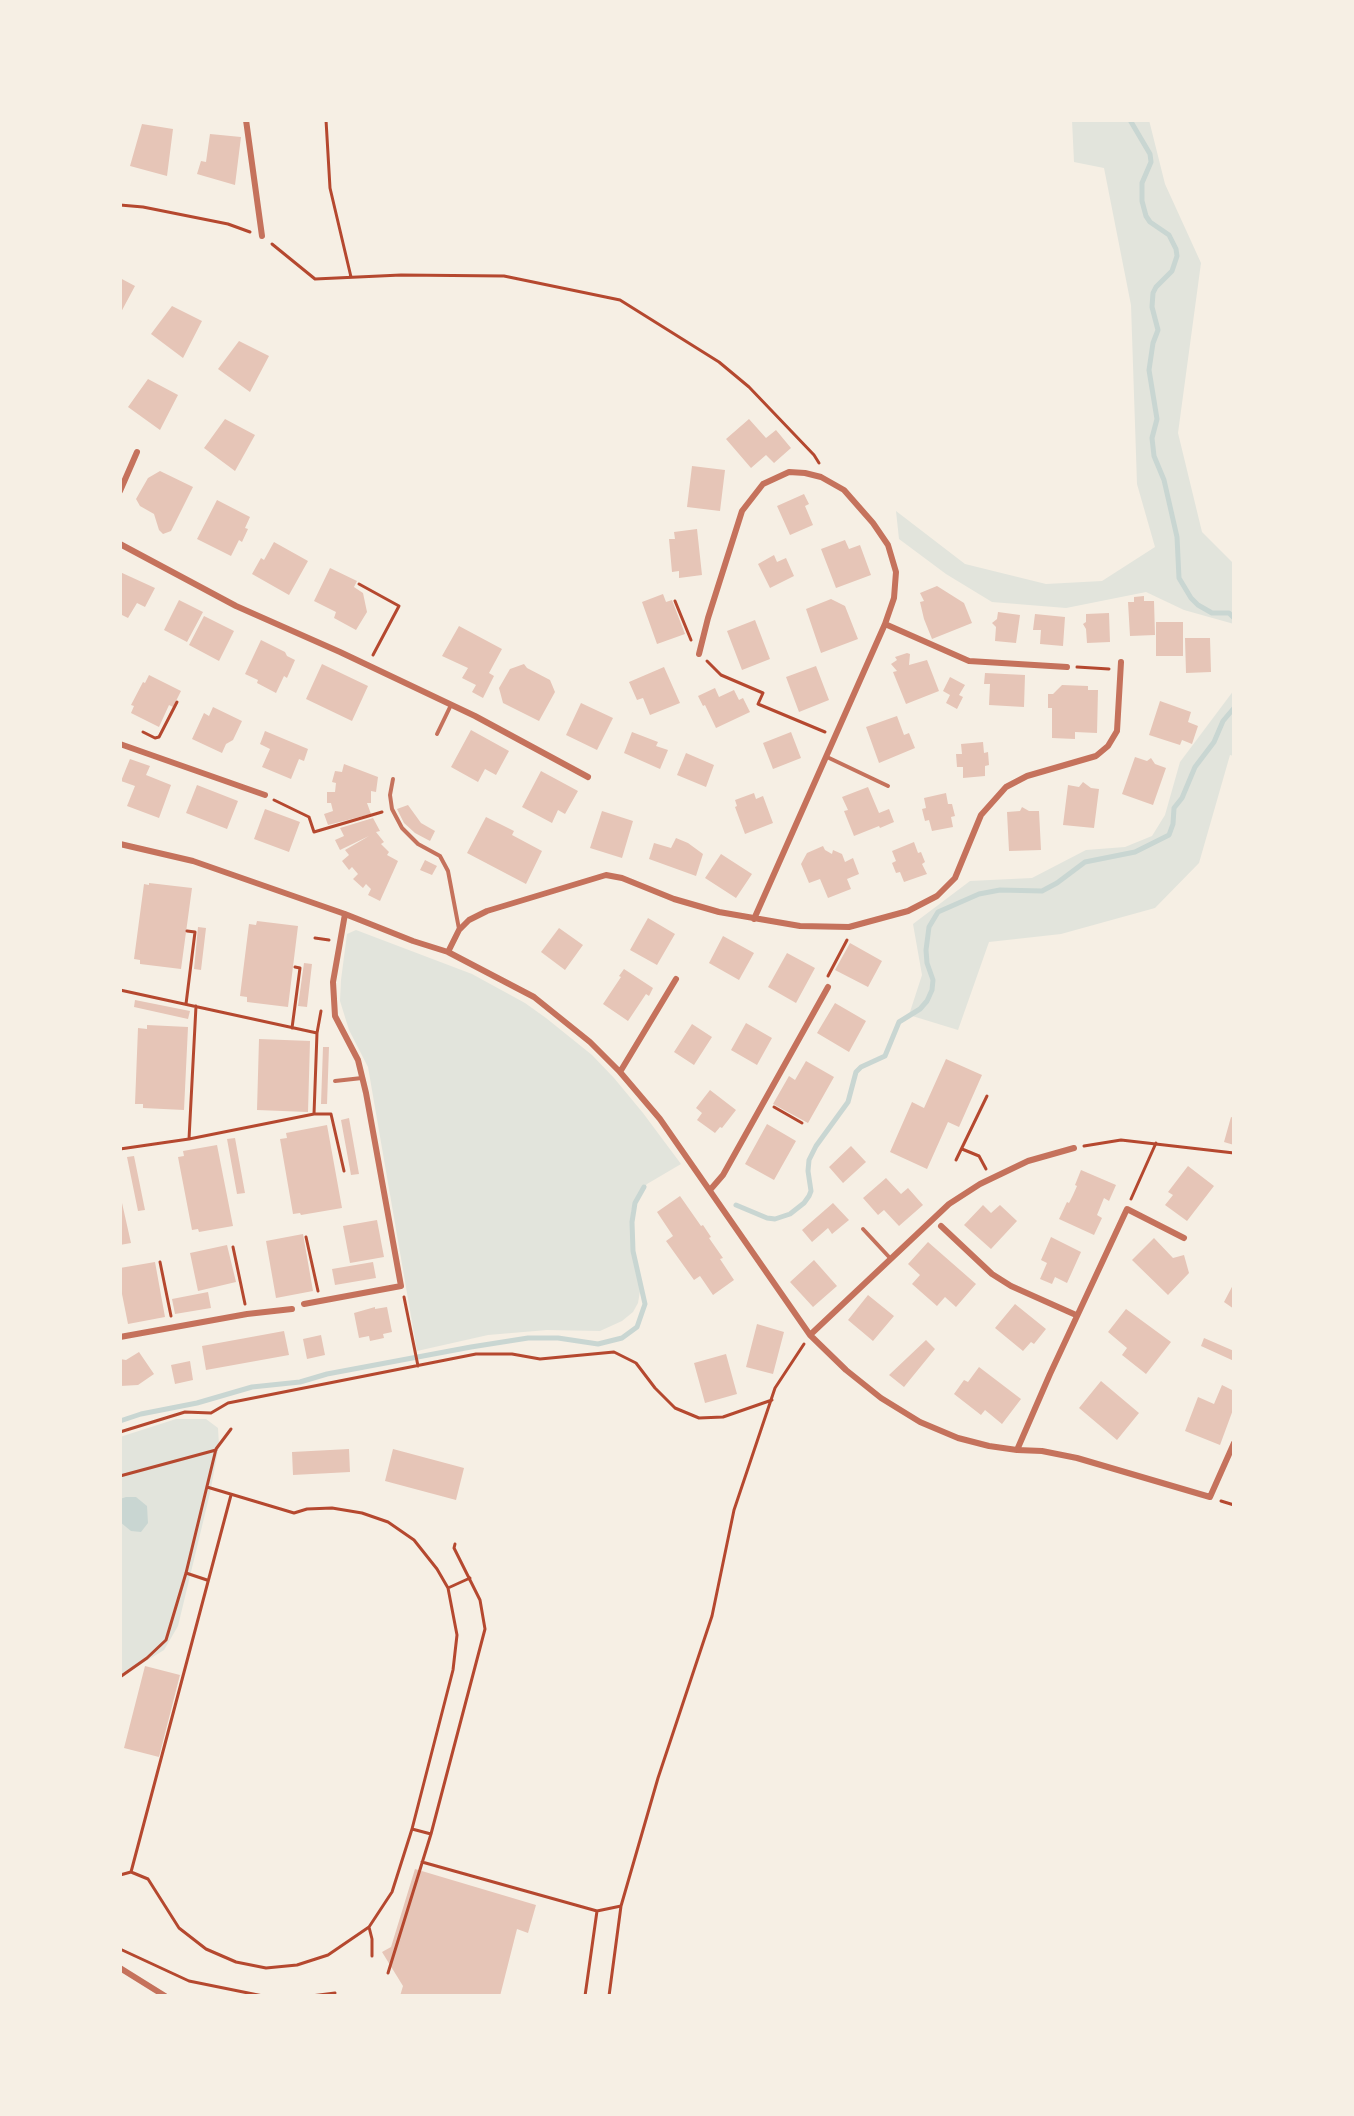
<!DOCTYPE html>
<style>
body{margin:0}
#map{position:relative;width:1354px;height:2116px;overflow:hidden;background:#f6efe4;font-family:Roboto,sans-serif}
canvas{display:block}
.frame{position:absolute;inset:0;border:122px solid #f6efe4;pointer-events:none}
</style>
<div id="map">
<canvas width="1354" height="2116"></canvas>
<div class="frame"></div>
</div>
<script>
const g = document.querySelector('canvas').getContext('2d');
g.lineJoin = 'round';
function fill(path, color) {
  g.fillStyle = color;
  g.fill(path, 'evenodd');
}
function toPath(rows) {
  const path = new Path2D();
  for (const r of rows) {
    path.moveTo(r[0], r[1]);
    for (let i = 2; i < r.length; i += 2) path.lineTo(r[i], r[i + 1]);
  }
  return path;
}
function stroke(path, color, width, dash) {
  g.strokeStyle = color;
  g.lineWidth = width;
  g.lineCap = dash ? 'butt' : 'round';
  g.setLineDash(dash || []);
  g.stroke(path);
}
const green = toPath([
 [1072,120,1149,120,1165,184,1201,263,1178,433,1202,532,1234,564,1234,624,1184,610,1146,592,1066,608,992,602,946,574,899,539,896,511,965,564,1046,584,1102,581,1155,547,1137,484,1131,305,1104,168,1074,162],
 [1234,690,1234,756,1230,755,1199,863,1155,908,1061,934,989,942,958,1030,909,1015,922,975,913,924,970,881,1032,878,1086,850,1125,847,1152,836,1165,815,1180,762],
 [356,930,472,974,525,1003,546,1018,592,1055,614,1078,643,1113,681,1164,647,1184,635,1200,631,1212,632,1248,640,1291,638,1303,633,1312,622,1321,600,1331,547,1330,488,1335,417,1351,368,1067,349,1030,340,1001,341,980,347,934],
 [176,1419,206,1419,218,1428,219,1445,210,1493,178,1626,164,1650,120,1677,120,1437]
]);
const water = toPath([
 [126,1497,136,1497,147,1506,148,1523,141,1532,131,1531,120,1522,120,1499]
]);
const stream = toPath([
 [1130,120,1150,154,1151,162,1142,183,1142,201,1146,216,1150,222,1169,235,1176,249,1177,256,1172,271,1156,287,1153,293,1152,307,1158,330,1153,343,1149,370,1157,419,1152,438,1154,456,1164,480,1177,537,1179,578,1191,598,1198,605,1212,613,1229,613,1234,618],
 [736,1205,767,1218,775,1219,790,1214,804,1203,809,1196,811,1191,808,1171,809,1160,816,1146,848,1102,856,1072,861,1067,885,1056,899,1022,920,1009,927,1001,932,990,933,980,927,963,926,950,929,927,938,912,979,894,1000,890,1042,891,1057,883,1085,862,1135,852,1169,835,1173,824,1174,808,1182,798,1195,767,1214,742,1223,721,1234,708],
 [120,1421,141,1414,197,1403,252,1387,300,1382,327,1374,471,1347,528,1338,558,1338,598,1344,622,1338,637,1327,645,1304,633,1251,632,1222,635,1203,644,1187]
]);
const building = toPath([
 [142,124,173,129,167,176,130,166],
 [210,134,241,137,235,185,197,174,201,161,206,162],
 [120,278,135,286,120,314],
 [172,306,202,321,183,358,151,334],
 [239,341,269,356,250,392,218,369],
 [148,379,178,395,160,430,128,407],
 [225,419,255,435,235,471,204,448],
 [749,419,766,438,776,430,791,448,774,463,766,455,751,468,726,439],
 [692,466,725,470,720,511,687,507],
 [160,471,193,487,171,531,163,534,159,530,154,514,140,506,136,499,148,478],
 [804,494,809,504,805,506,813,525,790,535,777,506],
 [217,500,250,517,245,528,248,529,242,542,239,540,231,556,197,539],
 [697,529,702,575,679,578,679,571,672,572,669,539,675,539,674,532],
 [845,540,849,549,860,545,871,575,836,588,821,549],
 [274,542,308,561,289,595,252,574,261,558,264,560],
 [774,555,777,562,786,558,794,576,770,588,758,564],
 [330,568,357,581,354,587,363,593,367,612,356,630,334,618,336,612,314,601],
 [120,572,155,588,145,607,137,603,128,618,120,614],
 [937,586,964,603,972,623,932,639,924,619,920,602,924,601,920,593],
 [663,594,666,602,672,600,685,634,657,644,642,602],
 [1144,596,1144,601,1154,601,1155,635,1130,636,1128,602,1134,602,1134,597],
 [831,599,845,606,858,639,821,653,806,609],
 [179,600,203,612,187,642,164,630],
 [998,612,1020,615,1016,643,995,641,996,627,992,623,997,619],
 [1109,613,1110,642,1087,643,1086,629,1083,624,1086,622,1086,614],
 [1035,614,1065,617,1063,646,1040,644,1041,630,1033,630],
 [204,616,234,631,219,661,189,645],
 [755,620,770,659,742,670,727,631],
 [1156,622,1183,622,1183,656,1156,656],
 [459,626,502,649,489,673,494,676,483,698,472,692,476,685,462,678,468,668,442,656],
 [1185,638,1210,638,1211,672,1186,673],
 [261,640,285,652,287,656,295,660,287,678,284,676,276,693,257,683,258,680,245,674],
 [907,653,910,654,909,665,927,660,939,691,906,704,893,672,897,671,891,664,897,660,895,657],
 [322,664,368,686,352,721,306,699],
 [524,664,527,668,550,680,555,692,539,721,503,703,499,688,510,669],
 [816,666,829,700,799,712,786,677],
 [664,667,680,703,650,715,643,698,637,700,629,682],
 [985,673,1025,675,1024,707,989,705,990,684,984,684],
 [149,675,181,691,173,707,169,705,159,727,131,713,134,706,131,705,143,682,145,683],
 [950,677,965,685,959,695,963,697,957,709,946,703,950,695,943,691],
 [1062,685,1088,686,1088,690,1098,690,1097,733,1075,732,1075,739,1052,738,1052,708,1048,708,1048,694,1053,694],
 [715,688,719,697,734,690,739,700,743,698,750,712,716,728,705,705,703,706,698,696],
 [1160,701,1191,712,1188,722,1198,726,1192,744,1182,740,1180,745,1149,735],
 [581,703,613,718,597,750,566,735],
 [213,707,242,721,233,740,226,744,222,753,192,739,204,713,209,716],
 [897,716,904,735,909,733,915,748,879,763,866,727],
 [471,730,509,751,496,775,485,769,478,782,451,767],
 [265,731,308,749,304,761,299,759,291,779,262,767,270,749,260,744],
 [632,732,658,742,656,746,668,750,660,769,624,753],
 [791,732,801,758,773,769,763,743],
 [983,742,984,753,988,752,989,765,985,766,985,776,963,778,963,767,957,767,956,754,962,754,961,744],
 [686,753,714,765,706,787,677,775],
 [1135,757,1147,761,1151,758,1155,764,1166,768,1153,805,1122,794],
 [130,759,150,766,146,775,171,785,159,818,127,806,135,786,121,781],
 [344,764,378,777,376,792,371,791,371,803,367,803,371,814,328,825,324,814,333,811,331,803,327,803,327,792,335,792,336,783,332,782,335,771,342,772],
 [541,771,578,791,565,814,558,810,552,823,522,807],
 [1083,782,1091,788,1099,789,1094,828,1063,825,1068,785,1079,787],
 [197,785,238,801,227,829,186,813],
 [868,787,879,813,889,809,894,822,880,828,879,826,854,836,844,811,848,810,842,797],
 [754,793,756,799,763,796,773,823,745,834,735,807,737,806,735,800],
 [946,793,948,804,952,804,955,816,951,817,953,827,932,831,929,820,925,821,922,809,926,808,924,798],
 [408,805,421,823,435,831,430,841,415,833,404,823,397,809],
 [1022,807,1029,811,1039,811,1041,850,1009,851,1007,812,1020,811],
 [265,809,300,822,289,852,254,839],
 [602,811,633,821,622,858,590,848],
 [486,817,514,831,512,835,542,851,526,884,467,853],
 [373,818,380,831,376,832,384,842,381,844,389,852,387,855,398,861,380,901,368,895,371,889,366,884,363,888,353,879,358,874,352,867,349,870,342,861,349,855,345,850,369,836,340,850,335,840,344,836,340,828],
 [676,838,688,843,703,854,696,876,649,859,654,843,671,848],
 [914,842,918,853,921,852,925,862,922,864,927,874,904,882,900,872,896,873,892,863,896,861,892,851],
 [823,846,825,850,832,854,833,850,842,854,845,862,853,858,859,874,847,879,851,889,828,898,820,879,809,883,801,864,807,853],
 [721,854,752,874,736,898,705,878],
 [425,860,437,866,432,875,420,870],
 [149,883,192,888,181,969,140,964,140,960,134,959,144,884,149,885],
 [648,918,675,934,657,965,630,950],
 [257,921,298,926,288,1007,247,1002,247,997,240,996,249,924,256,925],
 [198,927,206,928,201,970,194,969],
 [559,928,583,945,565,970,541,952],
 [723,936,754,953,739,980,709,963],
 [850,943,882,961,868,987,835,970],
 [787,953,815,968,796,1003,768,987],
 [304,963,312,964,307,1007,298,1006],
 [624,969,653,988,649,996,646,994,628,1021,603,1004,621,977,619,976],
 [135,1000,190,1011,188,1019,134,1007],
 [835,1003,866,1021,849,1052,817,1033],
 [746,1023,772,1038,757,1065,731,1050],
 [692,1024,712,1037,694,1065,674,1052],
 [147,1025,188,1027,184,1110,143,1108,143,1104,135,1104,138,1028,147,1029],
 [259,1039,310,1041,308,1112,257,1110],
 [323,1047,329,1047,327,1104,321,1104],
 [946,1059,982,1075,959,1127,948,1122,927,1169,890,1152,912,1102,924,1108],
 [806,1061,834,1077,808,1123,773,1104,789,1076,795,1080],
 [710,1090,736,1110,722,1128,720,1127,715,1133,697,1120,702,1113,696,1108],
 [1231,1117,1234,1118,1234,1145,1224,1142],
 [349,1118,359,1174,351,1175,341,1120],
 [767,1124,796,1141,774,1180,745,1164],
 [327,1125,342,1208,301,1215,300,1213,293,1214,280,1139,287,1138,286,1133],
 [235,1138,245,1193,237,1194,227,1139],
 [217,1145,233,1226,199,1232,198,1229,192,1230,178,1157,184,1156,183,1151],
 [851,1146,866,1162,843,1183,829,1167],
 [134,1156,145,1210,138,1211,127,1157],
 [1188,1166,1214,1186,1187,1221,1165,1205,1173,1195,1168,1192],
 [1081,1170,1116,1185,1109,1201,1104,1198,1097,1215,1102,1218,1094,1235,1059,1219,1067,1202,1069,1203,1073,1195,1077,1186,1075,1185],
 [886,1178,901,1194,908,1188,923,1205,899,1226,884,1210,878,1215,863,1198],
 [120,1194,131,1243,120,1245],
 [680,1196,701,1226,703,1225,711,1237,709,1238,723,1258,720,1259,734,1280,713,1295,700,1276,694,1280,666,1241,673,1236,657,1212],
 [833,1203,849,1220,832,1234,828,1228,812,1242,802,1230],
 [983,1205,991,1213,1000,1205,1017,1221,991,1249,964,1225],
 [377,1220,384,1257,350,1263,343,1226],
 [303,1234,313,1291,276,1298,266,1241],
 [1051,1237,1081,1252,1067,1283,1055,1277,1052,1284,1040,1279,1047,1263,1041,1260],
 [1154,1238,1173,1258,1184,1255,1189,1273,1168,1295,1132,1260],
 [928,1242,976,1284,956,1307,945,1297,937,1306,912,1284,920,1275,908,1264],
 [227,1245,236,1282,198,1291,190,1253],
 [814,1260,837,1286,813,1307,790,1282],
 [155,1262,165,1317,128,1324,120,1284,120,1268],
 [373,1262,376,1278,335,1285,332,1269],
 [1234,1283,1234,1309,1224,1302],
 [208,1292,211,1308,175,1314,172,1299],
 [868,1295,894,1316,873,1341,848,1320],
 [1015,1304,1046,1329,1034,1344,1031,1342,1023,1351,995,1328],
 [375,1307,375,1309,387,1307,392,1332,383,1334,384,1338,370,1341,369,1336,359,1338,354,1313],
 [1126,1309,1171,1342,1146,1374,1122,1355,1127,1348,1108,1332],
 [757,1324,784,1332,773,1374,746,1367],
 [284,1331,289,1355,206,1370,202,1346],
 [321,1335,325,1355,307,1359,303,1339],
 [1204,1338,1234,1351,1234,1361,1201,1346],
 [926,1340,935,1349,904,1387,889,1375],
 [139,1352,154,1374,138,1385,120,1386,120,1359,126,1360],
 [726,1354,737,1394,705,1403,694,1363],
 [190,1361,193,1380,175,1384,171,1365],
 [979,1367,1021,1399,1002,1424,985,1410,981,1415,954,1394,964,1380,968,1382],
 [1101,1381,1139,1413,1117,1440,1079,1408],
 [1222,1385,1234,1391,1234,1407,1220,1445,1185,1431,1198,1397,1214,1404],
 [349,1449,350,1472,293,1475,292,1452],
 [393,1449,464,1468,456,1500,385,1481],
 [145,1666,180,1675,159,1757,124,1748],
 [415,1869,536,1905,528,1933,517,1929,500,1996,400,1996,403,1986,382,1952,391,1947]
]);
const path = toPath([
 [326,120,330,188,351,277],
 [120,205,143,207,228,224,250,232],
 [272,244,315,279,401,275,504,276,620,300,719,362,749,387,814,455,819,463],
 [359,584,399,606,373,655],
 [675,601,691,640],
 [707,661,721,675,763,693,758,704,825,732],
 [1077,667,1109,669],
 [143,732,155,738,159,737,177,702],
 [274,800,309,817,314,832,382,812],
 [315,938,329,940],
 [828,976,847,940],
 [120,990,317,1033,314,1114],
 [186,1004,195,932,187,931],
 [292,1028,300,968,295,967],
 [317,1033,321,1011],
 [774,1107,802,1123],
 [189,1139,196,1006],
 [1084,1146,1121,1140,1234,1153],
 [120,1149,189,1139,314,1114,331,1114,344,1171],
 [962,1149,979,1156,986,1169],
 [956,1160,987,1096],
 [1131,1199,1156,1143],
 [306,1237,318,1291],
 [233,1247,245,1304],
 [160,1262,171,1316],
 [404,1297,418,1366],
 [120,1432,185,1412,211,1413,228,1403,476,1354,512,1354,540,1359,614,1352,636,1363,655,1388,675,1408,699,1418,723,1417,772,1400],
 [120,1476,216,1450],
 [207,1487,294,1513,307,1509,332,1508,362,1513,388,1522,414,1540,437,1569,448,1588,457,1635,453,1670,412,1829,392,1892,369,1927,372,1939,372,1956],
 [1221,1501,1234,1505],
 [186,1573,207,1580],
 [448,1588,470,1578],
 [120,1677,147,1658,166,1640,186,1573,216,1449,231,1429],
 [412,1829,431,1834],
 [422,1862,597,1911,585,1996],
 [131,1872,148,1879,179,1928,206,1949,236,1962,266,1968,297,1965,328,1955,369,1927],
 [120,1875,131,1872,231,1495],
 [597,1911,621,1906],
 [120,1949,189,1981,263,1996],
 [388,1973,431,1834,485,1629,480,1600,454,1548,455,1544],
 [311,1996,335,1993],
 [609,1996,621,1906,658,1778,712,1616,734,1510,775,1388,804,1344]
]);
const service = toPath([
 [437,734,451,705],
 [827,757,888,786],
 [393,779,390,795,392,809,402,828,418,844,440,856,448,871,459,929],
 [335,1081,362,1078],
 [863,1229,890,1258]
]);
const minor = toPath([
 [246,120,262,236],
 [120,491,137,452],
 [120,544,236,606,340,652,475,716,588,777],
 [885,624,969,661,1067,667],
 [699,654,708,618,742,511,763,484,789,472,805,473,821,477,844,490,873,523,888,545,896,572,894,598,885,624,754,919],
 [120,744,265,795],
 [120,844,193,861,345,914,413,941,448,952,534,997,590,1042,620,1072,660,1119,810,1335,846,1370,881,1398,920,1422,958,1438,989,1446,1017,1450,1042,1451,1077,1458,1210,1497,1234,1443],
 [448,952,459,930,469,920,487,911,606,875,622,878,674,899,719,912,800,926,849,927,908,911,937,896,955,878,981,815,1006,787,1027,776,1096,756,1108,746,1117,731,1121,662],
 [620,1072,676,979],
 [710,1190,723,1175,828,987],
 [941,1226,992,1274,1011,1286,1076,1315],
 [304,1304,401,1286,366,1093,358,1060,335,1016,333,982,345,914],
 [810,1335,949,1204,980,1184,1028,1161,1074,1148],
 [120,1337,247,1314,292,1309],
 [1017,1450,1050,1374,1127,1209,1184,1238],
 [120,1968,165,1996]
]);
fill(green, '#e2e4dc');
fill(water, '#c9d6d2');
stroke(stream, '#c9d6d2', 5);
fill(building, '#e6c5b7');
stroke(path, '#b5482f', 3);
stroke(service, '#c5725c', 4);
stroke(minor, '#c5725c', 6);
</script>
